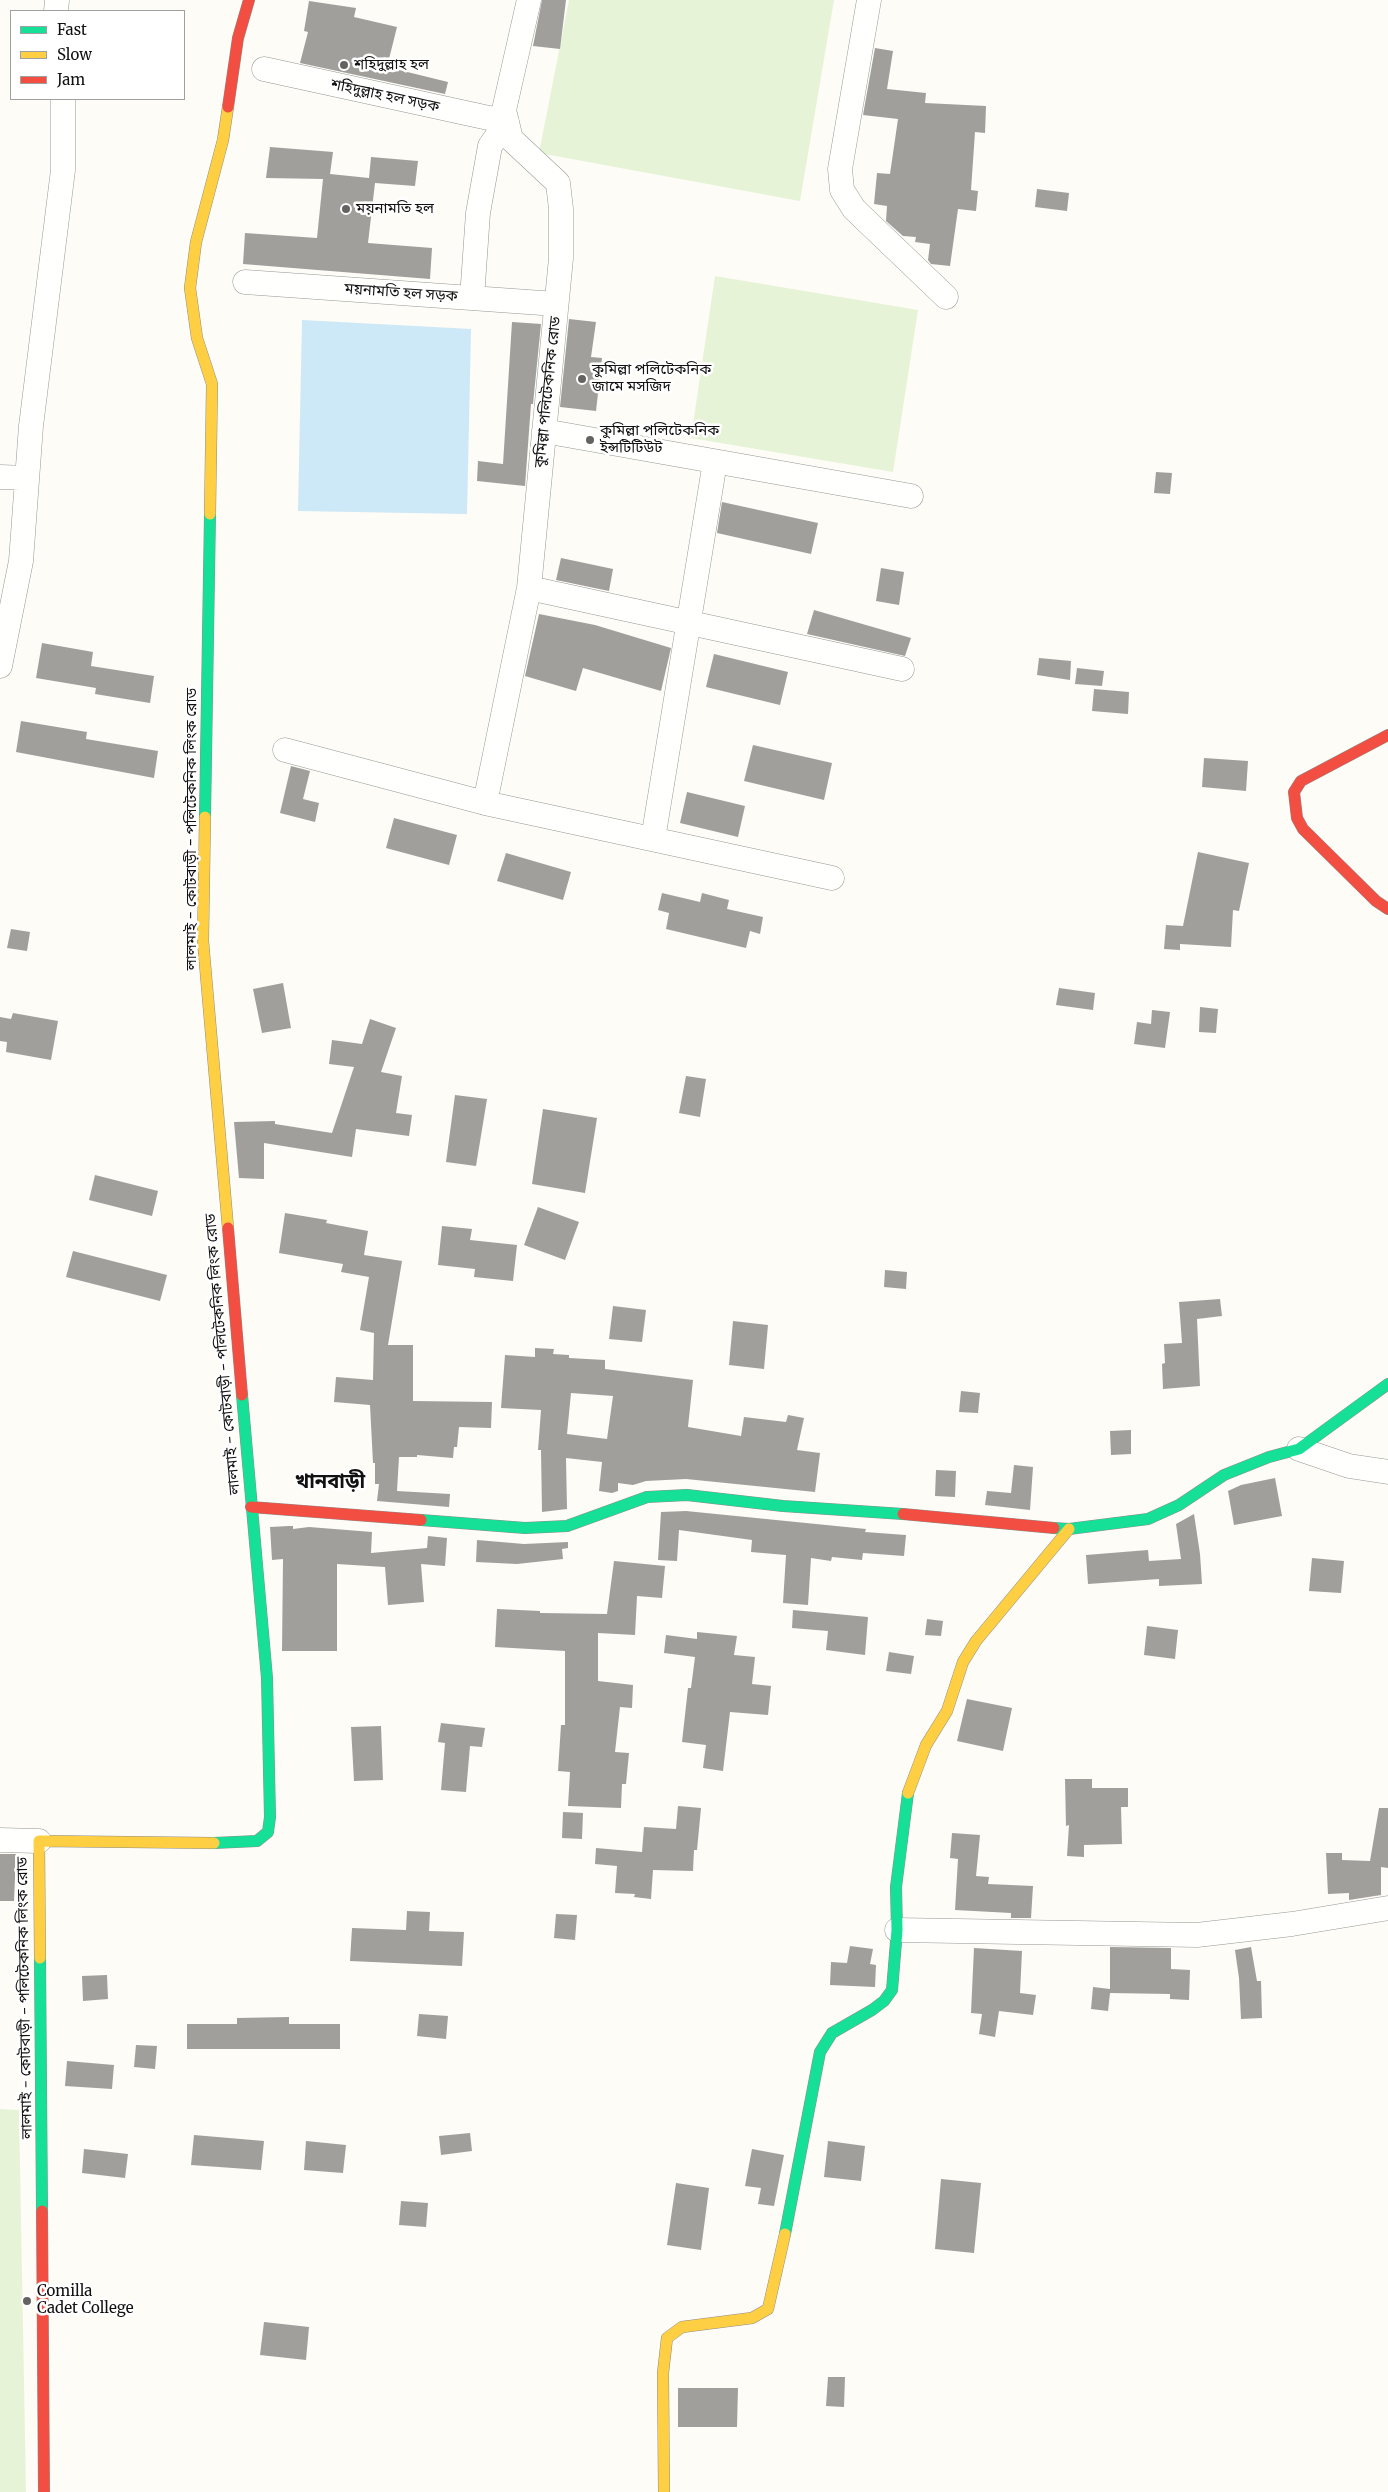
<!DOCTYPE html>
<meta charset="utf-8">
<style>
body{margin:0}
#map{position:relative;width:1388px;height:2492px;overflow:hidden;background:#fdfcf7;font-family:Merriweather,serif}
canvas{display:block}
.legend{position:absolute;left:10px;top:10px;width:175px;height:90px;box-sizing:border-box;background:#fff;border:1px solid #a0a0a0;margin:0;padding:6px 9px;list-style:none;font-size:15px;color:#111}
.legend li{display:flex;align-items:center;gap:10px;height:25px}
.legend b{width:25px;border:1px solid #a0a0a0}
</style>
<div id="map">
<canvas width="1388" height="2492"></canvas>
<ul class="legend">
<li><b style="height:6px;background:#16e098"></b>Fast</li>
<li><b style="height:6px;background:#ffcf43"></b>Slow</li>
<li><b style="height:6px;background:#f24e42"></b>Jam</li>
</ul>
</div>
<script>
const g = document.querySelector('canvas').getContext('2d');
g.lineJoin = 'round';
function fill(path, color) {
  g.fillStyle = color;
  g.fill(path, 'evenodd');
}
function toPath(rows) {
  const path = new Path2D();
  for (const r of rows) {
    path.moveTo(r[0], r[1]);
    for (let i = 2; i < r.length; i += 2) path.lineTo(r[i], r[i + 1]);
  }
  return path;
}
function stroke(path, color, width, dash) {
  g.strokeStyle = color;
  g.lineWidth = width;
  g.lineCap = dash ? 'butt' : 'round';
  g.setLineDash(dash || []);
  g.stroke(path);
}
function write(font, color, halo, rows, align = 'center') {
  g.font = font + ' Merriweather,"Noto Sans Bengali",serif';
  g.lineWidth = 5;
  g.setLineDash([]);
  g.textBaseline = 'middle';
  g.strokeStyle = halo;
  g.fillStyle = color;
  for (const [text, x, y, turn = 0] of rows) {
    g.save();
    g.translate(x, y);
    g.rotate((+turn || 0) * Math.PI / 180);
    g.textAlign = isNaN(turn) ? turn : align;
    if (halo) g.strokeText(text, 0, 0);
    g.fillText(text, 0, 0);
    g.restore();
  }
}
const green = toPath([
 [569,0,834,0,800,201,539,153],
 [715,276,918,310,893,472,691,438],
 [0,2109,19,2110,26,2492,0,2492]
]);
const water = toPath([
 [302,320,471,329,467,514,298,511]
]);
const building = toPath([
 [542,0,566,0,560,49,533,46],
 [309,1,356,8,354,17,397,27,387,67,448,82,445,94,300,63,308,32,304,31],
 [875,48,893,51,887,89,926,93,925,103,986,106,985,133,975,132,971,190,978,191,976,211,958,209,950,266,931,264,928,260,930,244,915,242,916,237,903,236,886,221,887,206,874,204,877,173,890,174,898,119,863,115],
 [270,147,333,152,330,174,369,178,371,157,418,161,415,186,375,183,368,243,432,248,430,279,243,264,245,233,317,238,323,179,266,178],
 [1037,189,1069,193,1067,211,1035,207],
 [569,319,596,322,591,357,602,358,596,411,560,407],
 [512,322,541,324,533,404,531,404,525,486,477,481,478,461,503,464],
 [1156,472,1172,473,1170,494,1154,493],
 [722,502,818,523,811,554,717,533],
 [561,558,613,569,609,591,556,580],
 [881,568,904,572,899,605,876,601],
 [814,610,911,638,905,656,807,634],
 [539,614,595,625,671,648,661,691,583,668,576,691,525,676],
 [42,643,93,652,91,666,154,676,150,703,95,694,96,688,36,678],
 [714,654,788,672,780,705,706,687],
 [1039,658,1071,661,1070,680,1037,675],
 [1077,668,1104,671,1102,686,1075,684],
 [1094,689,1129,692,1128,714,1092,711],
 [21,721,87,732,86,739,158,751,154,778,16,752],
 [753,745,832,763,824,800,744,781],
 [1204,758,1248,761,1246,791,1202,787],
 [291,766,310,771,303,799,319,803,315,822,280,813],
 [687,792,745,806,738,837,680,823],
 [394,818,457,835,449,865,386,848],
 [1198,852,1249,863,1239,911,1233,910,1231,947,1180,944,1180,950,1164,949,1166,925,1183,926],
 [506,853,571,872,563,900,497,881],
 [662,893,700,902,702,893,729,900,727,909,763,917,760,934,750,931,746,948,666,929,669,913,658,910],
 [11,929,30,932,27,951,7,948],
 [283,983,291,1028,262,1033,253,989],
 [1059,988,1095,993,1093,1010,1056,1005],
 [1200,1007,1218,1009,1216,1033,1199,1032],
 [1152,1010,1170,1012,1165,1048,1134,1044,1137,1022,1151,1024],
 [13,1013,58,1021,51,1060,6,1052,7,1042,0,1041,0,1017,11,1019],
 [370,1019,396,1028,381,1072,402,1076,396,1113,412,1115,409,1136,356,1129,352,1157,264,1143,264,1179,239,1178,234,1122,275,1121,275,1124,332,1133,354,1067,329,1064,332,1040,362,1044],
 [686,1076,706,1079,700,1117,679,1113],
 [455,1095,487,1099,476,1166,446,1162],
 [543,1109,597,1118,585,1193,532,1184],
 [95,1175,158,1191,152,1216,89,1200],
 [538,1207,579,1222,565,1260,524,1245],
 [285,1213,327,1220,326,1223,368,1231,364,1255,402,1261,388,1345,413,1345,413,1401,492,1402,491,1428,459,1427,457,1447,454,1447,453,1458,417,1455,417,1457,399,1457,397,1491,450,1494,449,1507,377,1501,379,1484,375,1484,375,1463,373,1463,370,1405,334,1402,336,1377,373,1380,374,1333,360,1330,369,1277,341,1272,343,1264,279,1253],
 [442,1226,472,1229,470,1240,517,1245,513,1281,474,1277,475,1269,438,1265],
 [73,1251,167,1275,160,1301,66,1277],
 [885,1270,907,1272,906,1289,884,1287],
 [1220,1299,1222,1316,1197,1319,1200,1386,1163,1389,1162,1364,1165,1363,1164,1344,1182,1343,1179,1302],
 [613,1306,646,1310,642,1342,609,1339],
 [733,1321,768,1325,764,1369,729,1365],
 [535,1348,554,1349,553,1354,569,1355,569,1358,605,1360,605,1369,693,1380,688,1427,741,1436,744,1417,786,1422,788,1415,804,1418,797,1450,820,1453,815,1492,686,1479,646,1481,633,1485,618,1483,618,1491,612,1493,599,1491,602,1462,566,1458,567,1509,542,1512,541,1450,538,1450,541,1410,501,1408,505,1355,535,1357],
 [571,1393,613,1396,607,1439,567,1434],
 [961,1391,980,1393,978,1413,959,1412],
 [1131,1430,1131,1454,1111,1455,1110,1431],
 [1014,1465,1033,1467,1030,1510,985,1505,987,1491,1011,1493],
 [936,1470,956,1471,955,1497,935,1496],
 [1275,1478,1282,1516,1234,1525,1228,1491,1241,1485],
 [686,1511,866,1529,865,1532,906,1535,904,1556,863,1553,862,1560,832,1557,831,1561,811,1558,808,1605,783,1603,786,1555,751,1552,752,1540,679,1530,677,1561,658,1560,661,1512],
 [1194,1514,1200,1554,1202,1584,1159,1586,1159,1579,1088,1584,1086,1555,1148,1550,1149,1561,1181,1559,1176,1524],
 [289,1526,293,1526,293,1529,309,1527,372,1532,371,1553,427,1548,428,1536,447,1538,445,1566,421,1564,424,1602,388,1605,385,1567,337,1564,337,1651,282,1651,283,1559,272,1560,270,1527],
 [477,1540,524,1544,568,1542,568,1548,562,1549,563,1559,517,1564,476,1562],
 [1312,1558,1344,1561,1341,1593,1309,1591],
 [614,1561,665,1566,662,1598,637,1596,635,1635,598,1633,598,1681,633,1685,632,1708,620,1707,615,1752,629,1753,626,1784,622,1784,621,1808,568,1806,570,1772,558,1771,561,1725,565,1725,565,1651,495,1647,497,1609,540,1611,540,1613,607,1614],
 [793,1610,868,1617,865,1655,826,1650,828,1631,792,1628],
 [927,1619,943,1621,941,1636,925,1635],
 [1147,1626,1178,1630,1175,1659,1144,1655],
 [697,1632,737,1636,734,1655,755,1657,752,1684,771,1686,768,1715,730,1712,723,1771,703,1768,706,1745,682,1742,688,1688,691,1688,695,1657,664,1653,666,1635,697,1639],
 [889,1652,914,1656,911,1674,886,1671],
 [967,1699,1012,1708,1003,1751,957,1741],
 [441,1723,485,1728,482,1747,470,1746,466,1792,441,1790,445,1743,438,1742],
 [381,1726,383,1780,354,1781,351,1727],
 [1065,1779,1092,1779,1092,1788,1128,1788,1128,1807,1121,1807,1122,1844,1084,1845,1084,1857,1067,1856,1069,1825,1066,1826],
 [678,1806,701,1808,697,1850,694,1850,693,1871,653,1870,651,1899,634,1897,635,1894,615,1893,617,1866,595,1864,596,1848,642,1852,644,1827,676,1829],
 [1379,1808,1388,1808,1388,1868,1381,1867,1381,1895,1349,1900,1349,1893,1328,1894,1326,1853,1342,1853,1342,1860,1370,1861],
 [563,1812,583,1813,582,1839,562,1838],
 [952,1833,980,1835,976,1876,989,1877,988,1884,1033,1886,1031,1918,1011,1918,1011,1913,955,1910,958,1859,950,1858],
 [0,1854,16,1854,14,1901,0,1901],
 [407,1911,430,1912,429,1931,464,1932,462,1966,350,1961,352,1928,406,1930],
 [556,1914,577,1915,575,1940,554,1938],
 [850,1946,873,1949,870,1964,876,1965,875,1987,830,1985,831,1962,847,1963],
 [1110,1947,1171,1948,1171,1969,1190,1970,1189,2000,1170,1999,1170,1994,1110,1993,1108,2011,1091,2009,1093,1987,1110,1989],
 [1251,1947,1257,1981,1261,1981,1262,2018,1241,2019,1239,1978,1235,1950],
 [974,1948,1022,1951,1020,1993,1036,1995,1033,2015,999,2011,995,2037,979,2034,982,2014,971,2013],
 [107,1975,108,1999,83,2001,82,1976],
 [419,2014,448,2016,446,2039,417,2036],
 [289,2017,289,2024,340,2024,340,2049,187,2049,187,2024,237,2024,237,2018],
 [136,2045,157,2046,155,2069,134,2067],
 [67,2061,114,2065,112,2089,65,2086],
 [470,2133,472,2151,441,2155,439,2136],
 [194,2135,264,2141,261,2170,191,2165],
 [306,2141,346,2145,343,2173,304,2170],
 [828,2141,865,2146,861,2181,824,2177],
 [84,2149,128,2154,125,2178,82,2173],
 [752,2149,784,2155,774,2206,758,2204,761,2188,745,2186],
 [941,2179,981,2183,974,2253,935,2249],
 [676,2183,709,2188,701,2250,667,2245],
 [401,2201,428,2203,426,2227,399,2225],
 [264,2322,309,2327,306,2360,260,2355],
 [828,2377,845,2377,844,2407,826,2406],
 [678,2388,738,2388,737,2427,678,2427]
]);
const street = toPath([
 [869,0,840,169,842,190,854,209,946,297],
 [56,11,57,0],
 [264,69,507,122,490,146,478,213,472,298],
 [245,282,556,304],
 [544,431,911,496],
 [0,477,27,478],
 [529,588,902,669],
 [0,666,21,561,31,426,63,170,63,99],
 [285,750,485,803,832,878],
 [485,803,529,588,561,258,561,209,558,183,511,139,504,110,529,0],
 [653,839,715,462],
 [1299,1449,1349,1466,1388,1472],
 [0,1840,39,1841],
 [897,1930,1197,1935,1292,1924,1388,1908]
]);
const fast = toPath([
 [205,817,210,514],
 [421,1520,525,1528,567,1526,647,1497,687,1495,783,1506,903,1514],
 [1054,1528,1069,1529,1148,1519,1179,1505,1224,1475,1269,1457,1299,1449,1388,1384],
 [214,1843,257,1841,268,1832,270,1817,267,1678,242,1395],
 [40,1958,42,2211],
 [785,2234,820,2052,832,2033,872,2010,884,2001,892,1990,897,1930,896,1887,908,1793]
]);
const slow = toPath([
 [210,514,212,384,197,338,190,288,196,242,223,140,228,107],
 [205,817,203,941,228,1228],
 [908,1793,926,1745,947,1711,963,1662,976,1641,1069,1529],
 [40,1958,39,1841,214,1843],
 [664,2492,663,2373,667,2338,682,2327,752,2318,768,2309,785,2234]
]);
const jam = toPath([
 [228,107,238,38,249,0],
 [1388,735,1301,781,1294,792,1297,818,1303,829,1376,901,1388,909],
 [228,1228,242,1395],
 [251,1507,421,1520],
 [903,1514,1054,1528],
 [42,2211,44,2492]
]);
const markers = [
 [344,65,5,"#646362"],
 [346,209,5,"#646362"],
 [582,379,5,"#646362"],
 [590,440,5,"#646362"],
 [27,2301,5,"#646362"]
];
const poiNames = [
 ["শহিদুল্লাহ হল",354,65],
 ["ময়নামতি হল",356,209],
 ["কুমিল্লা পলিটেকনিক",592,370],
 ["জামে মসজিদ",592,387],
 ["কুমিল্লা পলিটেকনিক",600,431],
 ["ইন্সটিটিউট",600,448],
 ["Comilla",37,2292],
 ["Cadet College",37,2309]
];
const streetNames = [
 ["শহিদুল্লাহ হল সড়ক",385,96,12],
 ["ময়নামতি হল সড়ক",401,293,4],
 ["কুমিল্লা পলিটেকনিক রোড",548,392,-84],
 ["লালমাই - কোটবাড়ী - পলিটেকনিক লিংক রোড",192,829,-90],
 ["লালমাই - কোটবাড়ী - পলিটেকনিক লিংক রোড",223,1354,-95],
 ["লালমাই - কোটবাড়ী - পলিটেকনিক লিংক রোড",25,1998,-91]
];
const districtNames = [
 ["খানবাড়ী",330,1482]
];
fill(green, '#e7f3d7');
fill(water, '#cde8f7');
fill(building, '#a19f9c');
stroke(street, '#979795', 25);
stroke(fast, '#8e8d8b', 12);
stroke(slow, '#8e8d8b', 12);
stroke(jam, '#8e8d8b', 12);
stroke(street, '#fffffe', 24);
stroke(fast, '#16e098', 11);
stroke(slow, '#ffcf43', 11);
stroke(jam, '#f24e42', 11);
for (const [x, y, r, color] of markers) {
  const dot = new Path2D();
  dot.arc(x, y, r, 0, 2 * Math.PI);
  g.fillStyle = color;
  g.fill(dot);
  stroke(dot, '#fff', 2);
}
write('15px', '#111', '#fff', poiNames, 'left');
write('15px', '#111', '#fff', streetNames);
write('bold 20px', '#111', '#fff', districtNames);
</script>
